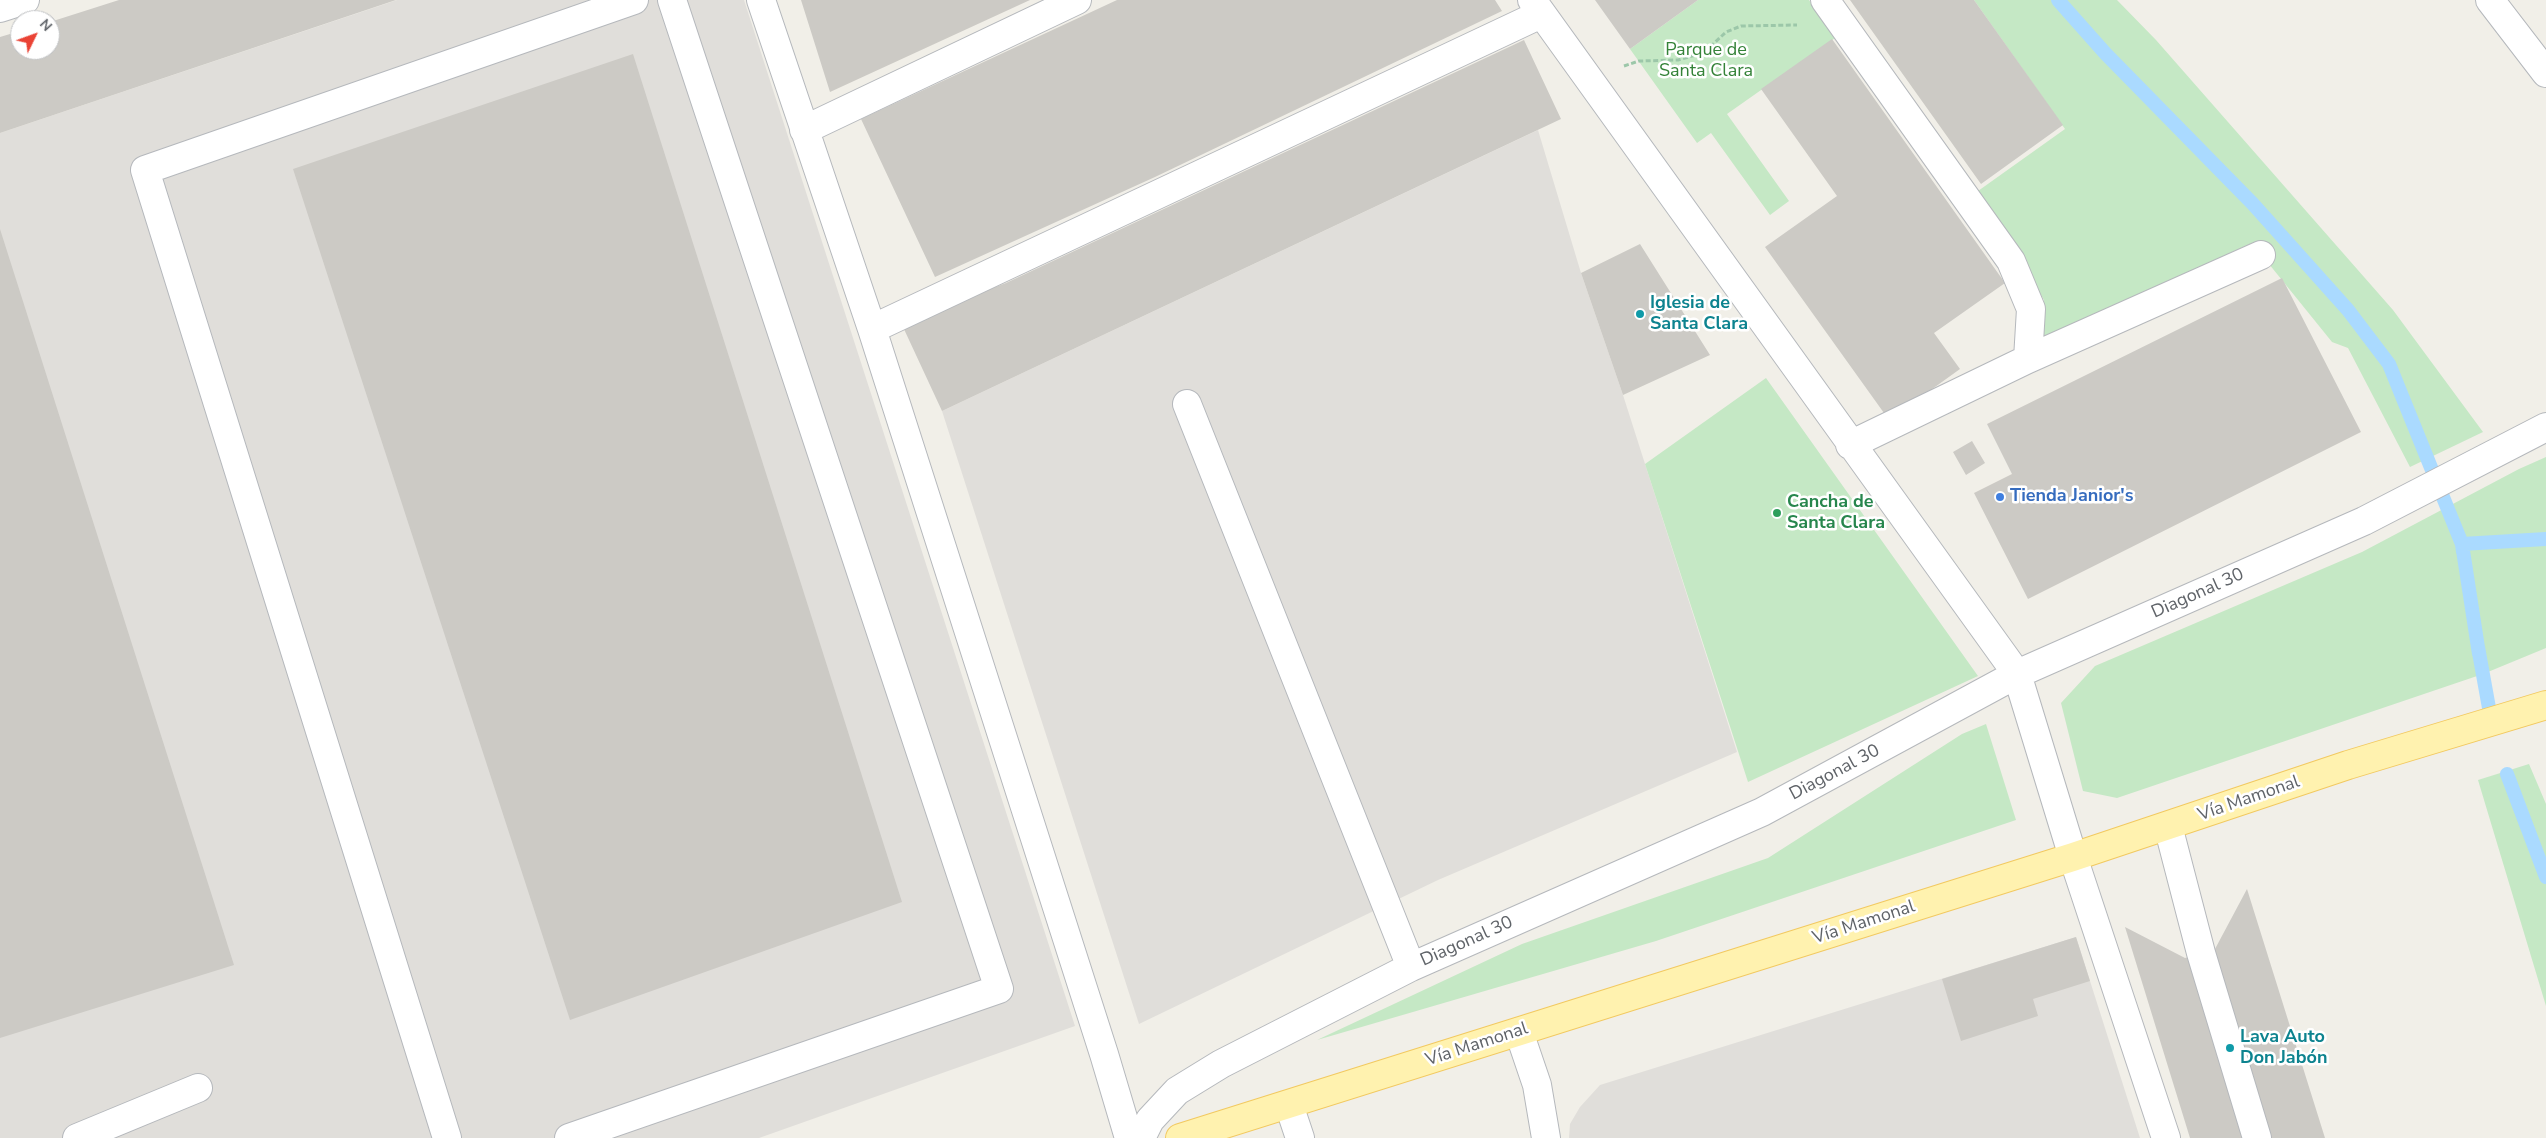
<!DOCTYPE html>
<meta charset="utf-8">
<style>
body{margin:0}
#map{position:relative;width:2546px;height:1138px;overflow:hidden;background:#f1efe8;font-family:"Nunito Sans",sans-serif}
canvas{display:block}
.north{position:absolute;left:10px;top:10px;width:50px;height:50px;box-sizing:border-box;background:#fff;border:1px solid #bfc1c3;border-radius:50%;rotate:48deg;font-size:14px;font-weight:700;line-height:20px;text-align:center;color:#5f6368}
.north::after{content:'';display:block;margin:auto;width:18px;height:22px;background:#ea4335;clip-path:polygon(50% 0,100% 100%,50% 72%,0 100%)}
</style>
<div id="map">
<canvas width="2546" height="1138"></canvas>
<div class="north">N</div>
</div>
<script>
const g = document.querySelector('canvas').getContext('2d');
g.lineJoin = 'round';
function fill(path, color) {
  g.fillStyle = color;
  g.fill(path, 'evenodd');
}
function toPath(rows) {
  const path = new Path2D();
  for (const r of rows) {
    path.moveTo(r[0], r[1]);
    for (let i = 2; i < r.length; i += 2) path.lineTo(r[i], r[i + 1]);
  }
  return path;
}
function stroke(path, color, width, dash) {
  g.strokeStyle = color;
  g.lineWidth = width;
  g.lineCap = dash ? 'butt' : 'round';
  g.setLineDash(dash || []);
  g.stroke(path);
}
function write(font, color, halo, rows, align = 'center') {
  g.font = font + ' "Nunito Sans",sans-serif';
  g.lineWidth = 5;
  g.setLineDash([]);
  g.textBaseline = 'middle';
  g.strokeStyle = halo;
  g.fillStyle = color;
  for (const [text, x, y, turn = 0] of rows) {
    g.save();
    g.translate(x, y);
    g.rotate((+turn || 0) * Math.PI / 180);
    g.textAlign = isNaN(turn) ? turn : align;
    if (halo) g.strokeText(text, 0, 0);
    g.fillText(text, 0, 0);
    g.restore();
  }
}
const industrial = toPath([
 [397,0,744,0,1075,1026,759,1138,0,1138,0,133],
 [1538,130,1581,273,1623,395,1737,752,1438,880,1139,1024,942,411],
 [2076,937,2140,1138,1569,1138,1570,1124,1580,1107,1600,1085]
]);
const green = toPath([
 [1698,0,1809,0,1835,38,1727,114,1789,201,1770,215,1711,133,1697,143,1630,49],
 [1974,0,2117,0,2156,40,2393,310,2483,432,2410,467,2348,348,2332,342,2252,243,2048,336,2044,336,2041,330,2044,300,1978,191,2065,129],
 [1766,378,1978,676,1748,782,1645,464],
 [2546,457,2546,648,2483,674,2117,798,2083,791,2061,703,2095,666,2362,552,2519,469],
 [1986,724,2016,820,1656,941,1317,1040,1522,944,1768,858,1962,734],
 [2529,764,2546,804,2546,1006,2478,780]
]);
const stream = toPath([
 [2058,0,2105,53,2253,204,2348,310,2389,364,2462,544,2479,654],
 [2463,552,2462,544,2546,539],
 [2478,647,2491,719],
 [2507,774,2546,877]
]);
const building = toPath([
 [119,0,396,0,0,133,0,37,20,31,20,50,50,50,50,22],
 [801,0,1030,0,830,92],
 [1117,0,1495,0,1502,11,1155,177,935,277,861,119],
 [1595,0,1698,0,1630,49],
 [1850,0,1974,0,2063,125,1981,184],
 [1832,39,2005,283,1934,333,1960,369,1889,420,1765,247,1837,196,1761,89],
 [1524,40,1561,119,942,411,903,327,969,297,1006,283],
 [633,54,902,902,570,1020,293,169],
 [0,229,234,965,0,1038],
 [1640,244,1710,355,1623,395,1581,273],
 [2282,278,2361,432,2028,599,1974,493,2012,474,1987,424],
 [1972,441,1985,463,1966,475,1953,452],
 [2247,889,2325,1138,2190,1138,2125,927,2185,958,2201,953,2215,949],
 [2076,937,2090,981,2033,999,2038,1016,1961,1041,1942,979]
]);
const path = toPath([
 [1624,66,1639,61,1678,60,1696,55,1710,47,1726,32,1741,26,1797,25]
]);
const minor = toPath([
 [761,0,872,329,1104,1054,1129,1138],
 [1532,0,2017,674,2073,857,2166,1138],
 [1825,0,2011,261,2031,309,2028,359,1850,445],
 [2490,0,2546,73],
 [0,8,25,0],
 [804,130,1077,0],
 [872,329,1541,14],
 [2028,359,2261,255],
 [1187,404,1411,967],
 [2168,826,2201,953,2257,1138],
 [1519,1032,1537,1085,1546,1138],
 [1289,1105,1300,1138],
 [77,1138,198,1088],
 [447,1138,145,170,634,0],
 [569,1138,999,989,672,0],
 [1141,1138,1150,1120,1177,1091,1221,1064,1411,967,1762,812,2017,674,2364,521,2546,427]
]);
const major = toPath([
 [1180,1138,2073,857,2348,765,2546,705]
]);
const markers = [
 [1640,314,5,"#0f9aa8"],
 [2000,497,5,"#3f7fe0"],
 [1777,513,5,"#2e9e5b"],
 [2230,1048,5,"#0f9aa8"]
];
const parkNames = [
 ["Parque de",1706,51],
 ["Santa Clara",1706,72]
];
const cultureNames = [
 ["Iglesia de",1650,304],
 ["Santa Clara",1650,325],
 ["Lava Auto",2240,1038],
 ["Don Jabón",2240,1059]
];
const shopNames = [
 ["Tienda Janior's",2010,497]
];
const leisureNames = [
 ["Cancha de",1787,503],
 ["Santa Clara",1787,524]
];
const streetNames = [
 ["Diagonal 30",2198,594,-24],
 ["Diagonal 30",1835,773,-28],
 ["Vía Mamonal",2249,799,-19],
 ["Vía Mamonal",1864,923,-18],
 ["Diagonal 30",1467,942,-24],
 ["Vía Mamonal",1477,1045,-18]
];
fill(industrial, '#e0deda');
fill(green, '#c5e8c5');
stroke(stream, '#aadaff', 14);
fill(building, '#cccac5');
stroke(minor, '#b5b8bc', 30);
stroke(major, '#f2c960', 30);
stroke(path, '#9cc7a9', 3, [5, 2.5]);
stroke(minor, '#fff', 28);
stroke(major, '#fff2af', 28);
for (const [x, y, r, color] of markers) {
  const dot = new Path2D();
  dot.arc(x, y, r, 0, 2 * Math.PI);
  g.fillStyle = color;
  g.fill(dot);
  stroke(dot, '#fff', 2);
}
write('18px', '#348238', '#fff', parkNames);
write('bold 18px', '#0d838f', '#fff', cultureNames, 'left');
write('bold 18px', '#366cbe', '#fff', shopNames, 'left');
write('bold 18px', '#27864d', '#fff', leisureNames, 'left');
write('18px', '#5f6368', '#fff', streetNames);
</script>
